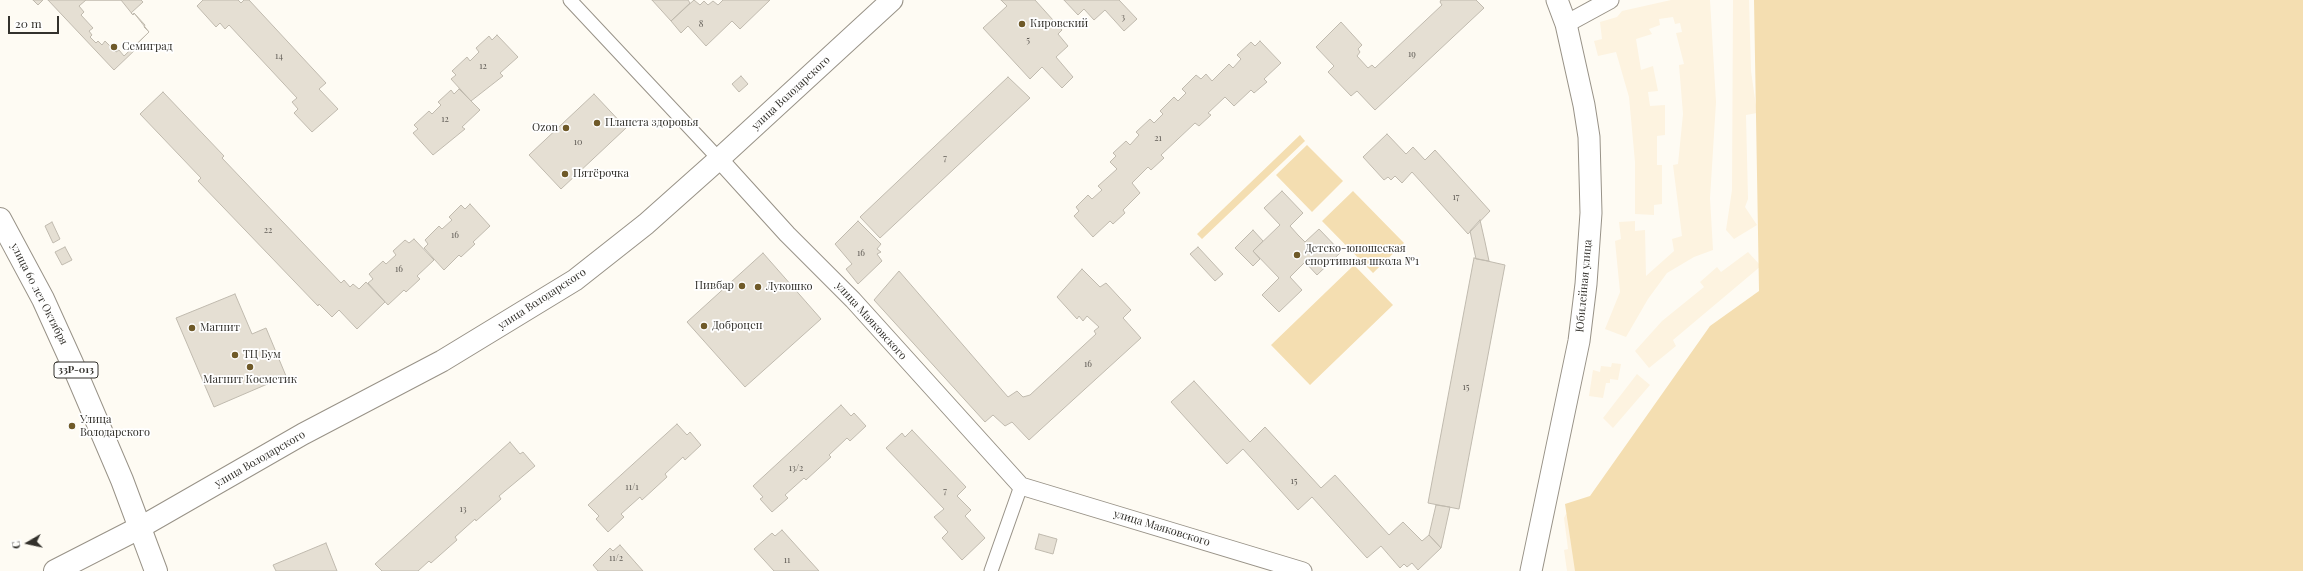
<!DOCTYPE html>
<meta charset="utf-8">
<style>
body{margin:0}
#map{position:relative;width:2303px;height:571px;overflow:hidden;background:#fefbf3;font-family:"Playfair Display",serif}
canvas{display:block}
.north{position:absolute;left:8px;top:523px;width:40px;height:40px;-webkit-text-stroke:3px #fff;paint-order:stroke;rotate:261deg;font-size:11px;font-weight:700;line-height:16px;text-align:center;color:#33312c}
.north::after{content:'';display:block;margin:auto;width:14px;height:18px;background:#33312c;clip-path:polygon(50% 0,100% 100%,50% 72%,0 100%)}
.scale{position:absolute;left:8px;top:16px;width:51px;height:18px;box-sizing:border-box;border:2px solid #33312c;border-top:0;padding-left:5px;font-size:12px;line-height:14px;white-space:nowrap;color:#33312c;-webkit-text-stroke:3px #fff;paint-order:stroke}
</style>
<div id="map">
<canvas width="2303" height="571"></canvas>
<div class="north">С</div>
<div class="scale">20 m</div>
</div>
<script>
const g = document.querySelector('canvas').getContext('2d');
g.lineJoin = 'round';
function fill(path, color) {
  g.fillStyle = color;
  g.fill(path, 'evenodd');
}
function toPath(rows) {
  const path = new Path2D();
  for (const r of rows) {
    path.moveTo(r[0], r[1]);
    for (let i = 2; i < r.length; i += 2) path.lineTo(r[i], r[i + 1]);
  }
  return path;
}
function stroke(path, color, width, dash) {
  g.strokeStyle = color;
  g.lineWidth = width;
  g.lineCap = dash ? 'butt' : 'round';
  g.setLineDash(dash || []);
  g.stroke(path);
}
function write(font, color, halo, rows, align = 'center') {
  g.font = font + ' "Playfair Display",serif';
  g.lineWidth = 3.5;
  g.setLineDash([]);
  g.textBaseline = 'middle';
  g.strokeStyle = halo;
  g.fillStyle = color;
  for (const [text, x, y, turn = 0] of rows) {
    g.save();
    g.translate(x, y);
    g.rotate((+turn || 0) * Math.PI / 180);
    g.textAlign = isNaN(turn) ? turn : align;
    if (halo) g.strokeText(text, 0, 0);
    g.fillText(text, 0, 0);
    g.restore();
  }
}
const built = toPath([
 [1671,0,1710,0,1716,102,1710,198,1713,250,1694,257,1667,273,1648,299,1626,337,1605,329,1620,292,1615,241,1621,239,1619,222,1635,221,1635,231,1645,230,1646,276,1674,251,1672,239,1682,236,1673,165,1678,164,1683,114,1679,65,1684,64,1676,33,1682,32,1680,23,1675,24,1673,17,1659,19,1660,25,1649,29,1652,34,1636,39,1641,70,1653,66,1658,91,1648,92,1650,106,1665,105,1665,135,1657,136,1657,165,1662,165,1662,204,1654,205,1654,215,1635,214,1635,162,1629,97,1616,52,1598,56,1594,41,1602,39,1600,22,1617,17,1622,11],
 [1733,0,1749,0,1751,71,1757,113,1746,115,1748,199,1745,207,1757,225,1734,239,1726,230,1732,190],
 [1748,252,1761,266,1673,340,1676,346,1649,368,1635,351,1662,321,1704,287,1700,282,1717,267,1721,272],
 [1612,363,1621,364,1618,380,1610,379,1610,383,1606,383,1603,398,1589,396,1593,370,1600,372,1601,366,1611,367],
 [1637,374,1650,385,1613,428,1603,418],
 [1574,513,1583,571,1567,571,1564,550,1568,549,1564,518,1566,514]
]);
const green = toPath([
 [1754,0,2303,0,2303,571,1575,571,1565,504,1590,496,1710,326,1759,291],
 [1300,135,1305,141,1202,239,1197,234],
 [1307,145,1343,181,1312,212,1276,175],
 [1353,191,1404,243,1373,273,1322,221],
 [1354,265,1393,305,1310,385,1271,345]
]);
const building = toPath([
 [33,0,43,0,38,5,33,0],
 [48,0,141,0,143,2,131,13,133,15,134,13,149,32,135,46,137,48,114,70,48,0],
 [86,0,121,0,133,15,134,13,145,25,144,27,149,32,124,56,119,50,116,52,105,41,102,45,98,41,96,43,90,37,92,35,89,31,93,28,81,15,84,12,79,6,86,0],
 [203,0,238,0,241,3,244,0,249,0,326,83,319,89,338,109,312,132,294,113,298,109,292,102,297,98,229,25,225,29,220,23,216,27,197,6,203,0],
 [652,0,688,0,690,3,671,21,652,0],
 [694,0,700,5,704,1,708,5,713,1,718,5,723,0,770,0,740,29,732,21,706,46,688,26,681,33,671,21,694,0],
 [1001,0,1035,0,1062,30,1058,34,1068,46,1056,57,1073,77,1062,88,1042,67,1030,79,983,28,1007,6,1001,0],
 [1064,0,1119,0,1137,19,1124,31,1105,10,1094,20,1084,9,1078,15,1064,0],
 [1441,0,1476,0,1484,8,1375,110,1357,91,1351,96,1328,72,1334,66,1316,47,1341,22,1362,45,1358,49,1360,52,1357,56,1368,68,1372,65,1375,68,1442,5,1440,2,1441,0],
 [497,35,518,57,500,73,503,76,471,101,451,79,456,75,452,71,467,57,470,61,479,52,476,48,489,36,492,40,497,35],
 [1260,41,1281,63,1264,79,1267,82,1254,93,1251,90,1234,106,1225,97,1208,113,1211,115,1199,126,1195,123,1161,155,1164,158,1151,170,1148,167,1132,183,1140,193,1123,210,1125,213,1113,224,1110,221,1093,237,1074,216,1079,211,1076,207,1088,195,1092,199,1102,190,1098,186,1117,169,1110,162,1116,156,1113,153,1126,141,1130,145,1139,135,1136,132,1150,119,1154,123,1163,114,1160,111,1174,97,1178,101,1186,93,1182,89,1196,75,1201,79,1206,74,1212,81,1229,64,1233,68,1241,59,1237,55,1251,42,1255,46,1260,41],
 [741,76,748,84,739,92,732,84,741,76],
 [1008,77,1030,98,880,238,860,217,1008,77],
 [459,89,480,110,462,127,465,129,433,155,413,133,418,129,414,125,429,111,432,114,441,105,438,102,451,90,454,94,459,89],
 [163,92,224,156,222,158,341,283,344,280,350,287,353,284,359,289,366,282,385,302,357,329,339,310,332,317,319,304,318,306,198,181,201,178,140,114,163,92],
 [594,94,626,128,561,189,529,155,594,94],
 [1387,134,1406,154,1413,147,1425,160,1435,150,1490,211,1468,234,1412,172,1402,183,1395,176,1391,180,1388,177,1384,180,1363,157,1387,134],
 [1282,191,1303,213,1290,226,1298,235,1305,242,1319,229,1341,252,1317,275,1305,262,1290,277,1302,290,1279,312,1262,295,1279,278,1253,251,1280,225,1264,208,1282,191],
 [470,204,490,226,473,242,475,244,461,257,459,255,444,270,424,248,428,244,425,240,439,226,442,229,452,220,449,217,461,205,465,209,470,204],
 [1480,220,1485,242,1489,261,1476,259,1470,231,1480,220],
 [858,221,881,244,877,249,881,252,877,254,882,261,858,284,846,269,852,264,835,244,858,221],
 [52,222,60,239,53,243,45,226,52,222],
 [1253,230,1263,241,1253,251,1260,259,1253,266,1235,248,1253,230],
 [414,239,434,260,417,276,420,279,406,292,404,290,388,305,368,283,373,279,369,274,383,261,386,264,396,255,393,251,405,240,409,243,414,239],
 [65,247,72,260,62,265,55,252,65,247],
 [1198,247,1223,274,1215,281,1190,254,1198,247],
 [763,253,821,319,745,387,687,322,763,253],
 [1474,258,1505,265,1459,509,1428,503,1474,258],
 [1082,269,1100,287,1106,283,1131,310,1123,318,1141,338,1029,440,1012,422,1005,426,993,415,985,422,874,300,899,271,1008,397,1017,391,1023,397,1030,395,1096,334,1094,331,1099,327,1087,316,1083,321,1079,316,1077,319,1057,297,1082,269],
 [235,294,252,334,266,328,286,376,214,407,176,318,235,294],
 [1194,381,1250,442,1265,427,1321,488,1335,475,1389,535,1403,522,1422,541,1429,535,1441,548,1418,570,1412,563,1407,567,1404,564,1400,568,1381,546,1367,558,1312,497,1298,510,1243,449,1227,464,1171,402,1194,381],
 [841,405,851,416,854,413,866,426,850,441,847,438,829,455,831,457,806,480,804,478,785,495,788,498,772,512,760,499,763,497,753,486,841,405],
 [677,424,687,435,690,432,701,445,685,460,683,457,665,474,667,477,642,500,640,497,621,514,624,517,608,532,596,519,599,516,588,505,677,424],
 [912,430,966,487,957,496,971,510,965,516,985,538,962,560,942,538,948,532,934,517,944,509,886,448,902,433,905,437,912,430],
 [510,442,520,454,523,452,535,466,499,496,501,499,476,521,475,519,455,537,457,540,431,563,429,561,418,571,382,571,375,564,510,442],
 [1436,505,1450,507,1441,548,1429,535,1436,505],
 [782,530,819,571,774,571,754,549,772,533,775,536,782,530],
 [1039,534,1057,539,1053,554,1035,549,1039,534],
 [326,543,337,571,276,571,273,565,326,543],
 [620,545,643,571,598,571,593,565,610,548,613,551,620,545]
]);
const pedestrian = toPath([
 [570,0,719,159],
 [991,571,1021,486]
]);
const minor = toPath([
 [1566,24,1610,0],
 [719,159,787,234,853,300,1021,486,1303,571]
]);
const tertiary = toPath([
 [141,527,303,434,442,361,575,280,646,224,719,159,892,0],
 [1531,571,1579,341,1586,284,1591,213,1589,137,1584,105,1566,24,1557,0]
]);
const secondary = toPath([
 [55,571,141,527]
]);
const primary = toPath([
 [0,219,43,299,72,363,122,480,156,571]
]);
const markers = [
 [1022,24,4,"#6f5a29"],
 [114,47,4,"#6f5a29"],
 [597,123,4,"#6f5a29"],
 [566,128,4,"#6f5a29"],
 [565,174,4,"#6f5a29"],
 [1297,255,4,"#6f5a29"],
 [742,286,4,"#6f5a29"],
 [758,287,4,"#6f5a29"],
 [704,326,4,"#6f5a29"],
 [192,328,4,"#6f5a29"],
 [235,355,4,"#6f5a29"],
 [250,367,4,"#6f5a29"],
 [72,426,4,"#6f5a29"]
];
const numberNames = [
 ["3",1123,17],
 ["8",701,24],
 ["5",1028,40],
 ["19",1412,54],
 ["14",279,56],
 ["12",483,66],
 ["12",445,119],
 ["21",1158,138],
 ["10",578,142],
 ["7",945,158],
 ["17",1456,197],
 ["22",268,230],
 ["16",455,235],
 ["16",861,253],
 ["16",399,269],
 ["16",1088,364],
 ["15",1466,387],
 ["13/2",796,468],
 ["15",1294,481],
 ["11/1",632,487],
 ["7",945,491],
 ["13",463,509],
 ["11/2",616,558],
 ["11",787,560]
];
const shields = [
 [76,370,44]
];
const shieldNames = [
 ["33Р-013",76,370]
];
const poiNames = [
 ["Кировский",1030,24],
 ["Семиград",122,47],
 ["Планета здоровья",605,123],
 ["Ozon",558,128,"right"],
 ["Пятёрочка",573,174],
 ["Детско-юношеская",1305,249],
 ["спортивная школа №1",1305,262],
 ["Пивбар",734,286,"right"],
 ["Лукошко",766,287],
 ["Доброцен",712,326],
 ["Магнит",200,328],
 ["ТЦ Бум",243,355],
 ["Магнит Косметик",250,380,"center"],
 ["Улица",80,420],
 ["Володарского",80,433]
];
const streetNames = [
 ["улица Володарского",791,93,-43],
 ["Юбилейная улица",1584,286,-85],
 ["улица 60 лет Октября",39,294,63],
 ["улица Володарского",542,299,-33],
 ["улица Маяковского",871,321,48],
 ["улица Володарского",260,459,-30],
 ["улица Маяковского",1162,528,17]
];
fill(built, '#fdf3e0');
fill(green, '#f4deb1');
fill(building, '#e5dfd3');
stroke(building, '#c0baae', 1);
stroke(pedestrian, '#989287', 15);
stroke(minor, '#989287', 19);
stroke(tertiary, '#989287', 23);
stroke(secondary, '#989287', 24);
stroke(primary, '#989287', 24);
stroke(pedestrian, '#fff', 13);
stroke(minor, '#fff', 17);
stroke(tertiary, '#fff', 21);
stroke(secondary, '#fff', 22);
stroke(primary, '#fff', 22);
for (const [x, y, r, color] of markers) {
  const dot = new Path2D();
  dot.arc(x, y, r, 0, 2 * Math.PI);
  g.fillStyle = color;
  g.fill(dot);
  stroke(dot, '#fff', 1.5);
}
write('9px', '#605c56', null, numberNames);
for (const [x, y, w] of shields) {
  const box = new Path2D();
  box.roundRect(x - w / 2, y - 8, w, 16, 3);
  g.fillStyle = '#fff';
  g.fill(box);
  stroke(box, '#33312c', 1);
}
write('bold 10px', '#33312c', null, shieldNames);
write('11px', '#33312c', '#fff', poiNames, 'left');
write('11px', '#33312c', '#fff', streetNames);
</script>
